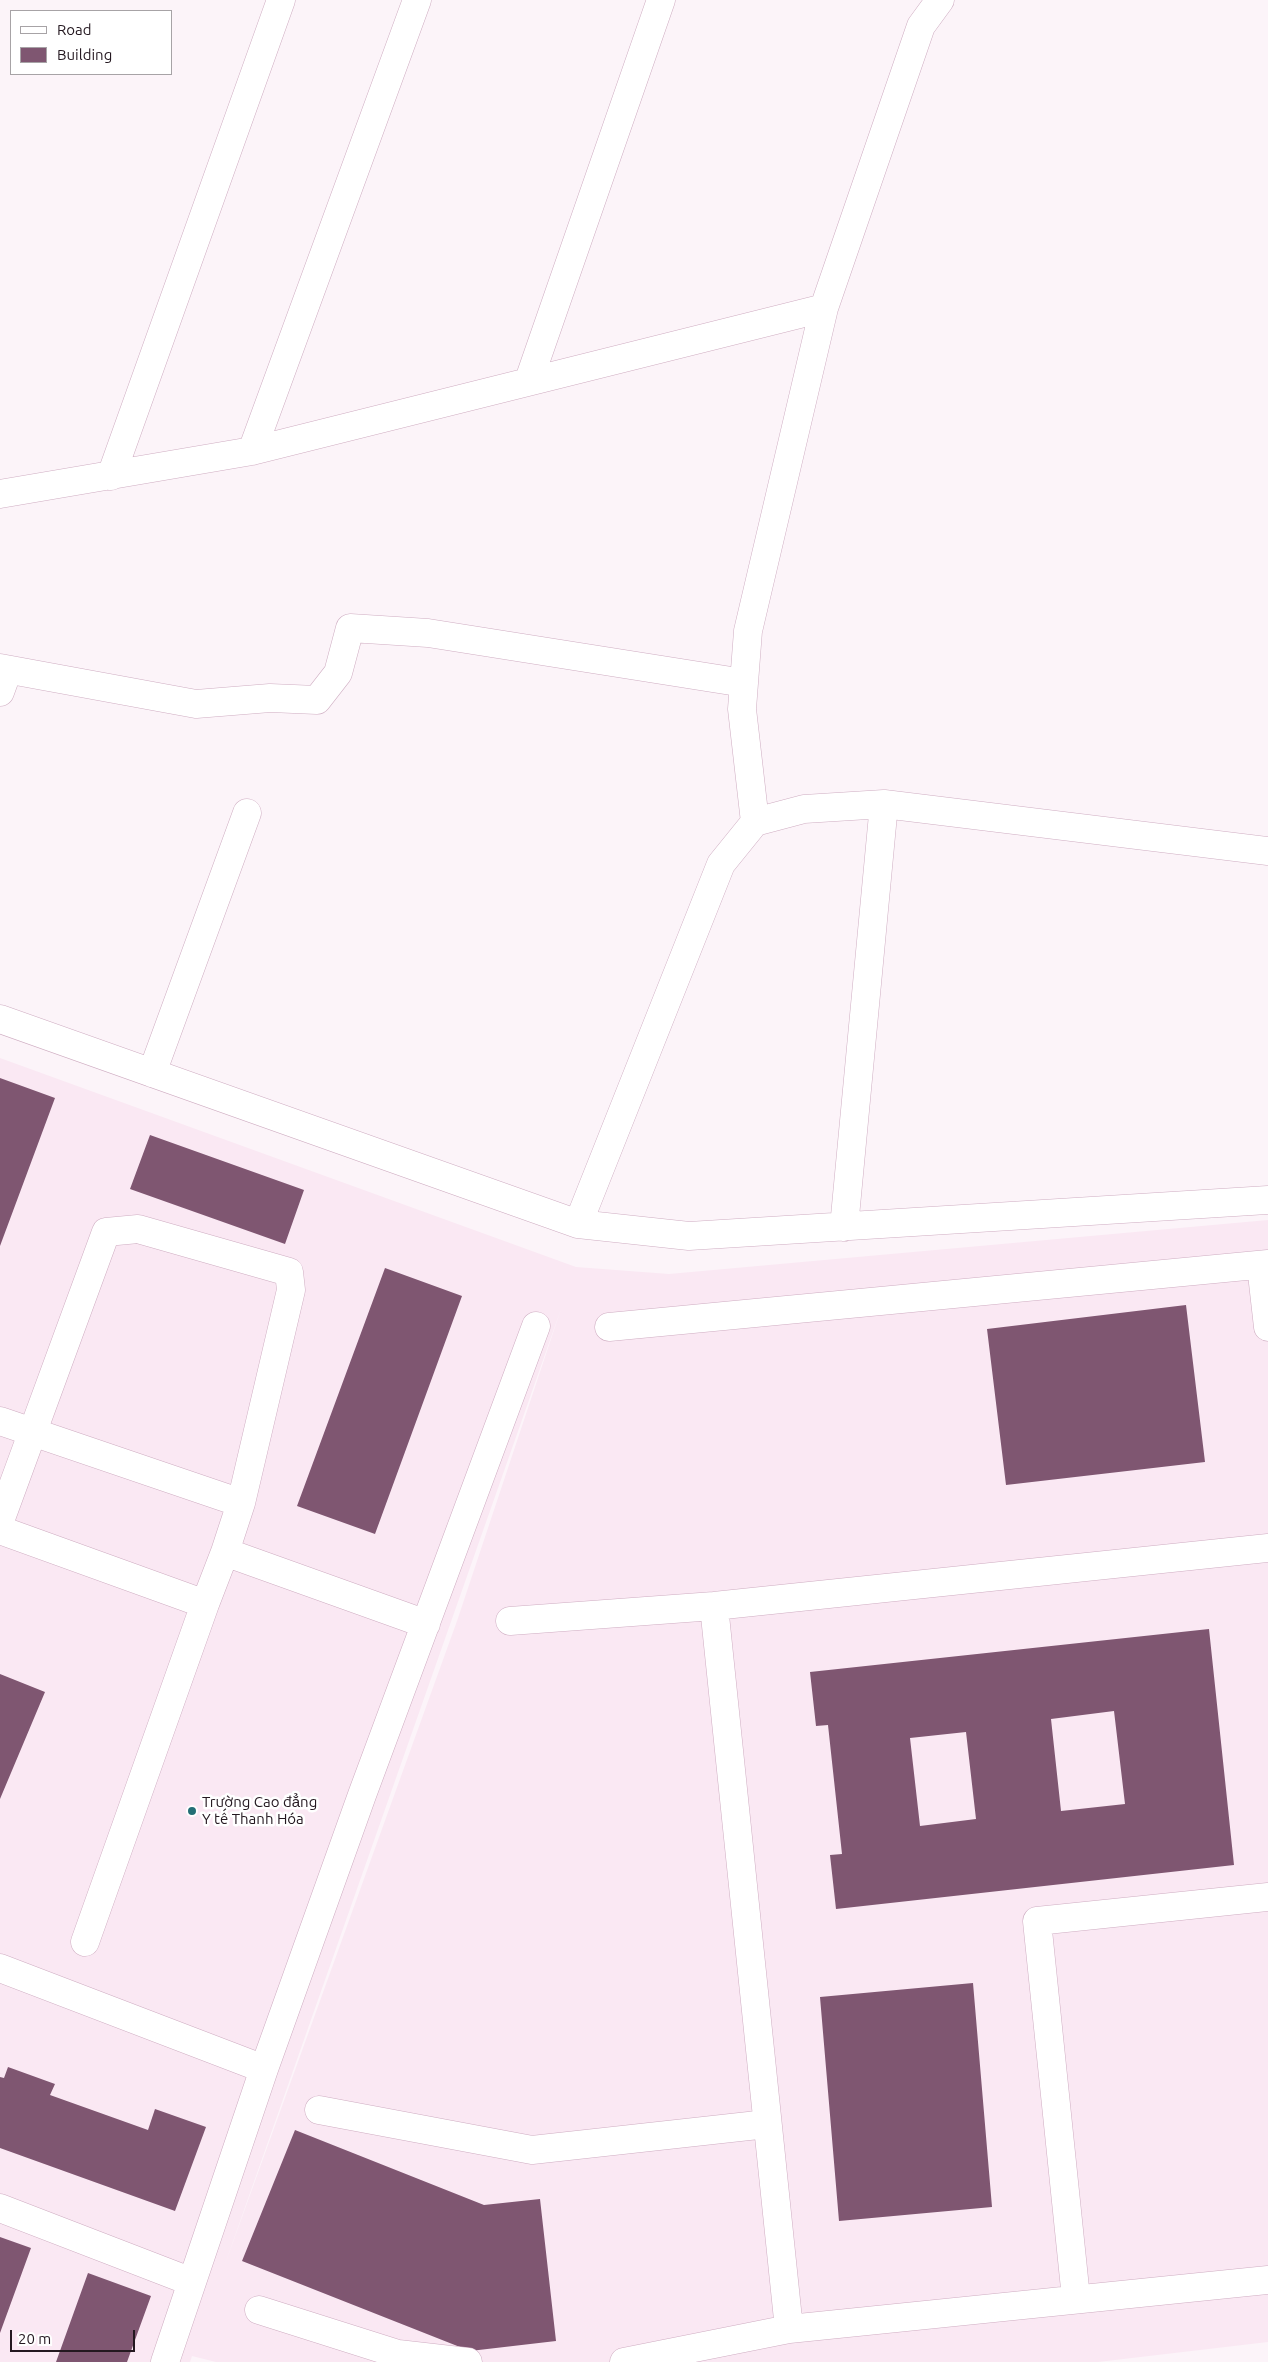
<!DOCTYPE html>
<meta charset="utf-8">
<style>
body{margin:0}
#map{position:relative;width:1268px;height:2362px;overflow:hidden;background:#fcf4f9;font-family:Ubuntu,sans-serif}
canvas{display:block}
.legend{position:absolute;left:10px;top:10px;width:162px;height:65px;box-sizing:border-box;background:#fff;border:1px solid #a7a3a6;margin:0;padding:6px 9px;list-style:none;font-size:15px;color:#241820}
.legend li{display:flex;align-items:center;gap:10px;height:25px}
.legend b{width:25px;border:1px solid #a7a3a6}
.scale{position:absolute;left:10px;top:2330px;width:125px;height:22px;box-sizing:border-box;border:2px solid #241820;border-top:0;padding-left:6px;font-size:15px;line-height:18px;white-space:nowrap;color:#241820;-webkit-text-stroke:4px #fff;paint-order:stroke}
</style>
<div id="map">
<canvas width="1268" height="2362"></canvas>
<ul class="legend">
<li><b style="height:6px;background:#fff"></b>Road</li>
<li><b style="height:14px;background:#7f5671"></b>Building</li>
</ul>
<div class="scale">20 m</div>
</div>
<script>
const g = document.querySelector('canvas').getContext('2d');
g.lineJoin = 'round';
function fill(path, color) {
  g.fillStyle = color;
  g.fill(path, 'evenodd');
}
function toPath(rows) {
  const path = new Path2D();
  for (const r of rows) {
    path.moveTo(r[0], r[1]);
    for (let i = 2; i < r.length; i += 2) path.lineTo(r[i], r[i + 1]);
  }
  return path;
}
function stroke(path, color, width, dash) {
  g.strokeStyle = color;
  g.lineWidth = width;
  g.lineCap = dash ? 'butt' : 'round';
  g.setLineDash(dash || []);
  g.stroke(path);
}
function write(font, color, halo, rows, align = 'center') {
  g.font = font + ' Ubuntu,sans-serif';
  g.lineWidth = 5;
  g.setLineDash([]);
  g.textBaseline = 'middle';
  g.strokeStyle = halo;
  g.fillStyle = color;
  for (const [text, x, y, turn = 0] of rows) {
    g.save();
    g.translate(x, y);
    g.rotate((+turn || 0) * Math.PI / 180);
    g.textAlign = isNaN(turn) ? turn : align;
    if (halo) g.strokeText(text, 0, 0);
    g.fillText(text, 0, 0);
    g.restore();
  }
}
const built = toPath([
 [0,1058,576,1267,669,1274,1268,1220,1268,2342,1098,2362,216,2362,192,2356,190,2362,0,2362],
 [561,1309,457,1621,224,2267]
]);
const building = toPath([
 [0,1078,55,1098,0,1246],
 [150,1135,304,1190,285,1244,130,1189],
 [385,1268,462,1296,375,1534,297,1506],
 [1186,1305,1205,1462,1006,1485,987,1329],
 [1209,1629,1234,1865,836,1909,830,1855,842,1854,828,1725,816,1726,810,1672],
 [1114,1711,1125,1804,1061,1811,1051,1719],
 [966,1732,976,1819,920,1826,910,1738],
 [0,1674,45,1692,0,1799],
 [973,1983,992,2207,839,2221,820,1997],
 [8,2067,55,2084,50,2095,148,2130,155,2109,206,2127,175,2211,0,2148,0,2077,4,2078],
 [295,2130,484,2205,540,2199,556,2341,470,2351,242,2261],
 [0,2237,31,2248,0,2333],
 [88,2273,151,2296,127,2362,56,2362]
]);
const minor = toPath([
 [529,380,661,0],
 [252,451,417,0],
 [111,476,281,0],
 [0,494,252,451,824,308],
 [0,668,196,704,270,698,317,700,338,673,350,628,428,633,744,683],
 [0,692,8,670],
 [755,822,742,709,748,631,824,308,921,26,940,0],
 [0,1019,578,1224,689,1236,1268,1200],
 [152,1073,247,813],
 [578,1224,721,864,755,822,804,809,884,804,1268,851],
 [844,1227,884,804],
 [1261,1265,1268,1327],
 [609,1327,1268,1264],
 [0,1421,241,1503,225,1552],
 [0,1521,106,1232,138,1229,289,1272,291,1290,241,1503],
 [0,1530,205,1604,225,1552,426,1624],
 [714,1606,789,2329],
 [510,1621,714,1606,1268,1548],
 [85,1942,205,1604],
 [0,1968,264,2069],
 [319,2110,532,2150,767,2124],
 [0,2208,192,2282],
 [1076,2298,1037,1921,1268,1897],
 [259,2310,398,2354,468,2362],
 [165,2362,264,2069,362,1795,536,1326],
 [624,2362,789,2329,1268,2280]
]);
const markers = [
 [192,1811,5,"#236e75"]
];
const poiNames = [
 ["Trường Cao đẳng",202,1802],
 ["Y tế Thanh Hóa",202,1819]
];
fill(built, '#fae8f3');
fill(building, '#7f5671');
stroke(minor, '#cfadc2', 29);
stroke(minor, '#fff', 28);
for (const [x, y, r, color] of markers) {
  const dot = new Path2D();
  dot.arc(x, y, r, 0, 2 * Math.PI);
  g.fillStyle = color;
  g.fill(dot);
  stroke(dot, '#fff', 2);
}
write('15px', '#241820', '#fff', poiNames, 'left');
</script>
